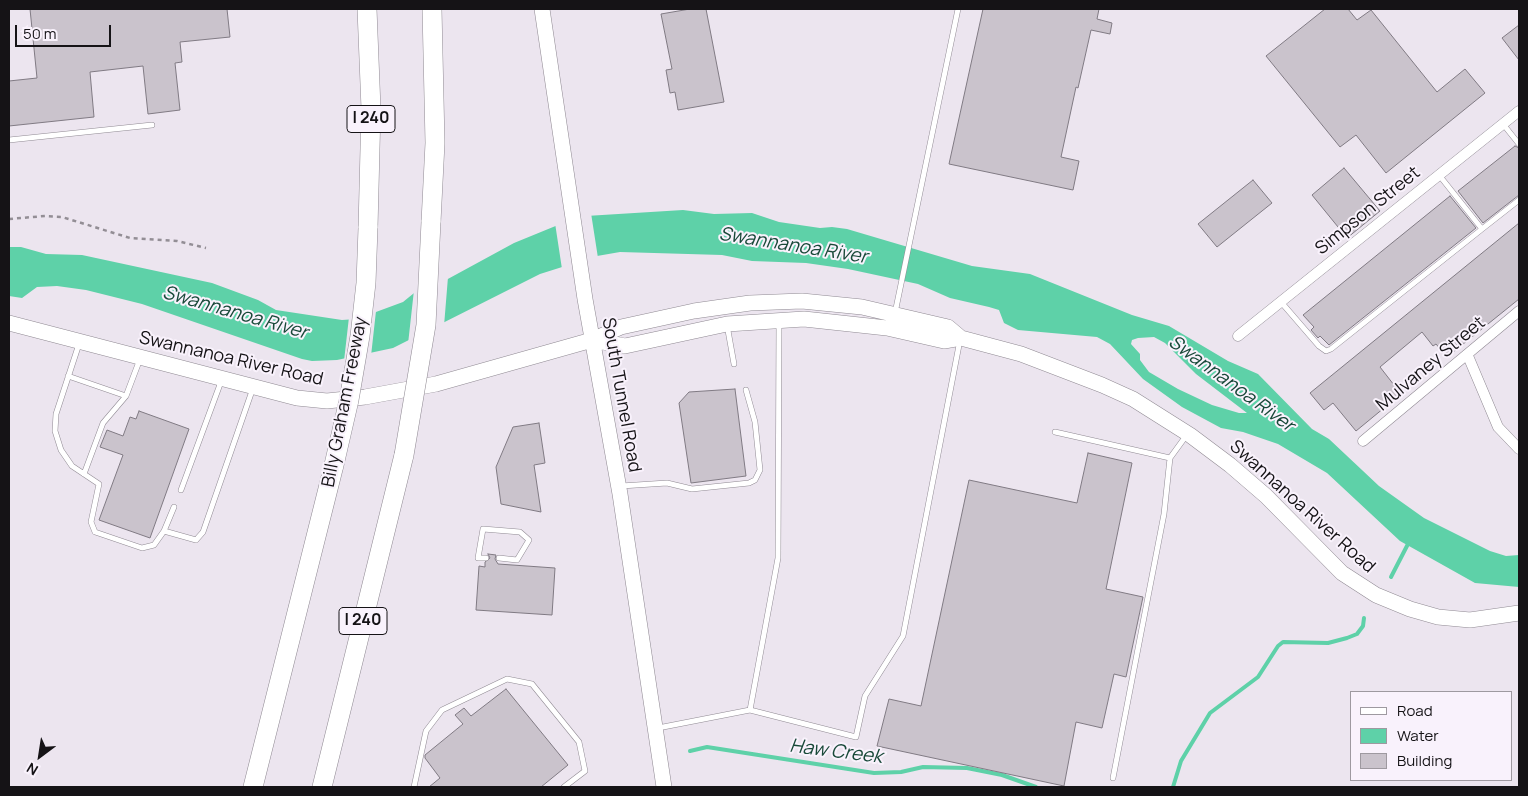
<!DOCTYPE html>
<style>
body{margin:0}
#map{position:relative;width:1528px;height:796px;overflow:hidden;background:#ece5ef;font-family:Manrope,sans-serif}
canvas{display:block}
.frame{position:absolute;inset:0;border:10px solid #151316;pointer-events:none}
.legend{position:absolute;left:1350px;top:691px;width:162px;height:90px;box-sizing:border-box;background:#f9f2fc;border:1px solid #9e99a0;margin:0;padding:6px 9px;list-style:none;font-size:15px;color:#151316}
.legend li{display:flex;align-items:center;gap:10px;height:25px}
.legend b{width:25px;border:1px solid #9e99a0}
.north{position:absolute;left:15px;top:731px;width:50px;height:50px;-webkit-text-stroke:4px #f9f2fc;paint-order:stroke;rotate:211deg;font-size:14px;font-weight:700;line-height:20px;text-align:center;color:#151316}
.north::after{content:'';display:block;margin:auto;width:18px;height:22px;background:#151316;clip-path:polygon(50% 0,100% 100%,50% 72%,0 100%)}
.scale{position:absolute;left:15px;top:25px;width:96px;height:22px;box-sizing:border-box;border:2px solid #151316;border-top:0;padding-left:6px;font-size:15px;line-height:18px;white-space:nowrap;color:#151316;-webkit-text-stroke:4px #f9f2fc;paint-order:stroke}
</style>
<div id="map">
<canvas width="1528" height="796"></canvas>
<div class="frame"></div>
<ul class="legend">
<li><b style="height:6px;background:#fff"></b>Road</li>
<li><b style="height:14px;background:#5ed1a8"></b>Water</li>
<li><b style="height:14px;background:#cac3cc"></b>Building</li>
</ul>
<div class="north">N</div>
<div class="scale">50 m</div>
</div>
<script>
const g = document.querySelector('canvas').getContext('2d');
g.lineJoin = 'round';
function fill(path, color) {
  g.fillStyle = color;
  g.fill(path, 'evenodd');
}
function toPath(rows) {
  const path = new Path2D();
  for (const r of rows) {
    path.moveTo(r[0], r[1]);
    for (let i = 2; i < r.length; i += 2) path.lineTo(r[i], r[i + 1]);
  }
  return path;
}
function stroke(path, color, width, dash) {
  g.strokeStyle = color;
  g.lineWidth = width;
  g.lineCap = dash ? 'butt' : 'round';
  g.setLineDash(dash || []);
  g.stroke(path);
}
function write(font, color, halo, rows, align = 'center') {
  g.font = font + ' Manrope,sans-serif';
  g.lineWidth = 4;
  g.setLineDash([]);
  g.textBaseline = 'middle';
  g.strokeStyle = halo;
  g.fillStyle = color;
  for (const [text, x, y, turn = 0] of rows) {
    g.save();
    g.translate(x, y);
    g.rotate((+turn || 0) * Math.PI / 180);
    g.textAlign = isNaN(turn) ? turn : align;
    if (halo) g.strokeText(text, 0, 0);
    g.fillText(text, 0, 0);
    g.restore();
  }
}
const water = toPath([
 [683,210,714,214,752,213,779,222,820,228,832,227,847,229,972,266,1030,274,1132,315,1169,326,1228,361,1258,374,1312,429,1329,439,1379,486,1424,518,1490,551,1506,556,1519,555,1519,587,1475,583,1400,541,1327,473,1278,444,1243,432,1221,428,1182,407,1143,379,1110,344,1097,337,1018,330,1004,323,999,310,989,307,950,298,918,284,848,269,806,263,752,261,722,255,620,252,597,256,540,274,393,348,337,360,312,361,302,359,142,304,86,290,57,286,37,287,22,298,9,296,9,247,21,247,46,254,82,255,212,283,258,300,276,310,342,320,357,319,403,302,419,289,446,280,514,243,558,225,586,216],
 [1154,337,1165,343,1196,374,1247,413,1239,413,1212,405,1178,389,1149,372,1140,360,1140,354,1131,344,1132,340,1138,338]
]);
const pier = toPath([
 [591,213,598,258,562,269,555,223],
 [448,277,444,326,408,344,414,290],
 [376,311,371,356,344,361,349,317]
]);
const stream = toPath([
 [1391,577,1409,542],
 [690,751,707,747,874,773,901,772,923,767,967,768,1002,775,1036,787],
 [1173,787,1181,761,1210,713,1258,677,1278,646,1283,642,1328,643,1347,638,1357,634,1363,626,1364,618]
]);
const building = toPath([
 [30,9,227,9,230,37,180,42,182,62,175,63,180,110,148,114,143,66,90,72,94,117,9,126,9,81,37,78,30,9],
 [690,9,706,9,724,102,678,110,675,92,670,93,666,70,672,69,661,14,690,9],
 [983,9,1099,9,1097,19,1112,23,1110,34,1091,30,1078,88,1076,87,1061,157,1079,161,1073,190,949,164,983,9],
 [1325,9,1348,9,1357,20,1371,10,1437,92,1465,69,1485,93,1386,173,1356,135,1340,147,1266,56,1325,9],
 [1519,25,1519,60,1502,38,1519,25],
 [1515,146,1519,148,1519,195,1483,223,1458,191,1515,146],
 [1344,168,1380,211,1347,238,1312,195,1344,168],
 [1253,180,1272,203,1217,247,1198,224,1253,180],
 [1450,196,1476,228,1329,345,1320,336,1318,338,1311,330,1314,327,1303,315,1450,196],
 [1519,223,1519,299,1447,357,1436,344,1433,346,1422,332,1380,367,1401,394,1356,431,1333,403,1324,410,1310,393,1519,223],
 [735,389,746,476,691,483,679,403,689,392,735,389],
 [139,411,189,429,150,538,99,520,123,455,100,447,107,430,123,436,130,417,136,419,139,411],
 [539,423,545,463,534,465,541,512,501,504,496,467,513,427,539,423],
 [1088,453,1132,463,1106,589,1143,597,1126,677,1114,674,1102,728,1076,722,1064,786,877,746,889,699,921,706,969,480,1077,503,1088,453],
 [488,554,496,555,495,559,498,564,555,568,552,615,476,610,479,566,485,567,485,562,490,558,488,554],
 [506,689,568,765,541,787,429,787,440,778,425,758,425,755,463,724,455,715,464,708,471,716,506,689]
]);
const path = toPath([
 [9,219,45,216,62,217,130,238,177,241,206,248]
]);
const lane = toPath([
 [1503,124,1519,144],
 [9,140,152,125],
 [1482,229,1519,200],
 [1281,302,1319,346,1326,351,1331,349,1482,229,1439,175],
 [895,313,958,9],
 [727,325,734,364],
 [79,344,56,414,55,431,61,450,72,466,99,484,91,522,95,532,142,548,154,545,164,531,174,507],
 [68,376,126,396],
 [1055,432,1170,458],
 [84,474,103,423,126,396,140,359],
 [621,486,667,483,692,489,749,483,755,480,760,470,755,422,746,390],
 [181,490,222,379],
 [164,531,196,540,203,532,253,388],
 [486,558,478,558,483,529,520,532,529,540,517,560,499,558],
 [750,710,778,558,779,323],
 [658,728,750,710,856,737,865,696,903,636,960,340],
 [1113,778,1164,514,1170,458,1186,436],
 [414,787,426,731,442,710,507,679,532,684,579,742,585,771,564,787]
]);
const street = toPath([
 [1238,336,1519,111],
 [1468,356,1498,427,1519,449],
 [1363,441,1519,311]
]);
const secondary = toPath([
 [542,9,585,299,620,494,664,787],
 [9,323,297,398,327,401,365,397,436,384,592,340,621,327,694,311,750,303,802,301,862,307,948,327,961,338],
 [592,340,625,346,727,324,804,319,887,328,944,341,961,338,1021,354,1102,385,1133,399,1190,435,1230,465,1266,496,1342,573,1376,595,1410,609,1438,617,1470,620,1519,613]
]);
const highway = toPath([
 [367,9,371,109,368,228],
 [431,222,435,143,432,9],
 [253,787,334,465],
 [322,787,404,455]
]);
const highwayBridge = toPath([
 [404,455,426,325,431,222],
 [334,465,349,400,360,336,366,283,368,228]
]);
const shields = [
 [371,119,48],
 [363,621,48]
];
const shieldNames = [
 ["I 240",371,119],
 ["I 240",363,621]
];
const streetNames = [
 ["Simpson Street",1368,211,-39],
 ["Swannanoa River Road",231,359,13],
 ["Mulvaney Street",1431,364,-40],
 ["South Tunnel Road",621,395,80],
 ["Billy Graham Freeway",345,402,-79],
 ["Swannanoa River Road",1302,507,42]
];
const waterNames = [
 ["Swannanoa River",793,246,9],
 ["Swannanoa River",235,313,16],
 ["Swannanoa River",1231,384,36],
 ["Haw Creek",836,752,7]
];
fill(water, '#5ed1a8');
fill(pier, '#ece5ef');
stroke(stream, '#5ed1a8', 4);
fill(building, '#cac3cc');
stroke(building, '#807a83', 1);
stroke(lane, '#908a93', 6);
stroke(street, '#908a93', 11);
stroke(secondary, '#908a93', 16);
stroke(highway, '#908a93', 20);
stroke(path, '#938e95', 2.5, [4, 4]);
stroke(lane, '#fff', 5);
stroke(street, '#fff', 10);
stroke(secondary, '#fff', 15);
stroke(highway, '#fff', 19);
stroke(highwayBridge, '#908a93', 20, []);
stroke(highwayBridge, '#fff', 19);
for (const [x, y, w] of shields) {
  const box = new Path2D();
  box.roundRect(x - w / 2, y - 13.5, w, 27, 4);
  g.fillStyle = '#f9f2fc';
  g.fill(box);
  stroke(box, '#151316', 1);
}
write('bold 16px', '#151316', null, shieldNames);
write('18px', '#151316', '#f9f2fc', streetNames);
write('italic 19px', '#194939', '#f9f2fc', waterNames);
</script>
